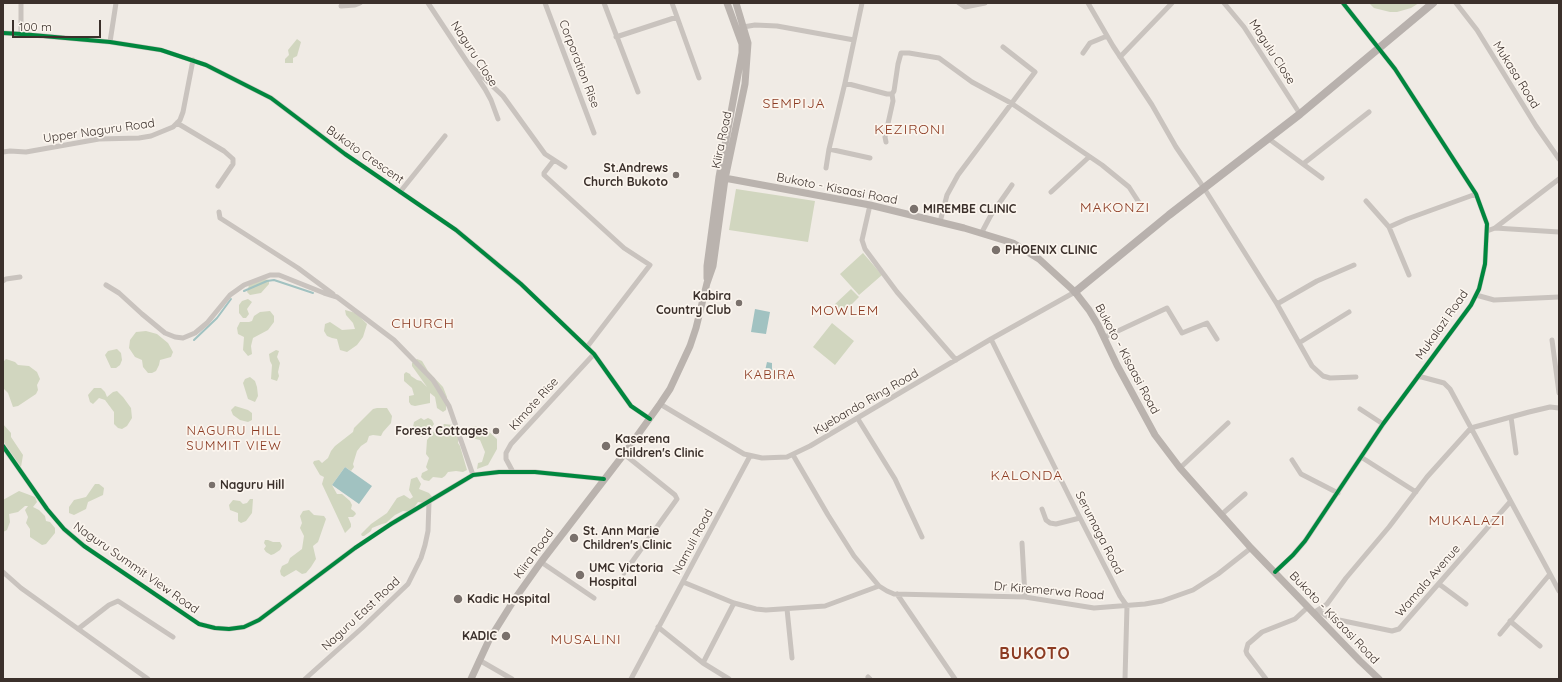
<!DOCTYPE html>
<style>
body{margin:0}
#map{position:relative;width:1562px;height:682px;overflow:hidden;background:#f0ebe5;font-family:Quicksand,sans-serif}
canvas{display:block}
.frame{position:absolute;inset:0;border:4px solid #3b302b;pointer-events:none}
.scale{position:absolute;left:12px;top:20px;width:89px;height:18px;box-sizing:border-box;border:2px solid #3b302b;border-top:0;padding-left:5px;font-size:12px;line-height:14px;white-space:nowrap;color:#3b302b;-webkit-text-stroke:3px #fbf5ee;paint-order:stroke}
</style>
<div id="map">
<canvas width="1562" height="682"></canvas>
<div class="frame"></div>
<div class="scale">100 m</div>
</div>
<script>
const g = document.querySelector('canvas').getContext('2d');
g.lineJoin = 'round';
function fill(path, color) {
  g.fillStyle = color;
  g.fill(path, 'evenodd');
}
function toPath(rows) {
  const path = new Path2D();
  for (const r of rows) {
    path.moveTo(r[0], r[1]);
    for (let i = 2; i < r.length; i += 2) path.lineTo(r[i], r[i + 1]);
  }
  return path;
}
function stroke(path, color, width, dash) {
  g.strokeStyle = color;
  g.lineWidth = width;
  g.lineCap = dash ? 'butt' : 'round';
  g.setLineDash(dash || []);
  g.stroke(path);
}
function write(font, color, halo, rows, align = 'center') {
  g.font = font + ' Quicksand,sans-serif';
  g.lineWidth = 3.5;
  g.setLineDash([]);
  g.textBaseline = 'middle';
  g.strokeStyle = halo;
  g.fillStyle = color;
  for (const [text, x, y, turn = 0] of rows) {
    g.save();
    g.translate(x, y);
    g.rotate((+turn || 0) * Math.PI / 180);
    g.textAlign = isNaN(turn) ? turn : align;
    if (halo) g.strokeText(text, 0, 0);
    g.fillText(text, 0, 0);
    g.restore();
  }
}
const green = toPath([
 [1369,3,1419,3,1411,8,1397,12,1390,12,1374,8],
 [297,39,301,42,297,56,293,58,293,63,285,63,285,59,289,55,288,50],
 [736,189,815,201,808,242,729,230],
 [863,253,882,275,859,295,840,274],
 [264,279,269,280,269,284,261,293,250,295,247,292,249,285],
 [851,289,859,297,843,313,834,305],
 [248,299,252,302,247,309,249,314,246,318,243,318,239,313,239,305,242,301],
 [345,310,356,313,367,324,363,337,357,345,347,352,340,350,337,339,332,338,327,336,324,331,325,324,330,322,342,330,355,329,353,323,346,315],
 [270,311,274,316,274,322,268,330,253,338,251,346,252,354,248,356,243,350,244,337,238,334,237,328,240,322,249,322,252,321,254,316,260,312],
 [832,323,854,341,835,365,813,347],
 [146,331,157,334,168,343,173,352,171,357,160,360,159,365,156,371,152,373,148,373,143,367,142,360,135,357,129,348,130,340,136,332],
 [117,349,121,353,122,360,120,365,116,368,111,368,105,355,108,351],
 [276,350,279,351,277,357,280,363,278,372,279,376,277,381,271,379,272,365,270,361,269,354],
 [6,359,15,362,18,365,29,366,37,372,40,379,37,385,38,390,36,394,18,406,13,407,8,393,4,389,3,386,3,362],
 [417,359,422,361,428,371,443,387,447,397,446,410,443,412,437,408,435,397,430,393,430,403,415,406,411,405,409,402,409,396,414,395,412,388,404,381,404,374,406,372,410,374,411,376,417,380,421,381,427,387,412,366,412,363],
 [250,377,255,381,257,387,258,396,255,402,248,399,243,383,245,379],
 [94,388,101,388,105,392,107,397,113,392,117,391,123,397,131,408,132,418,127,426,122,429,118,428,114,424,114,412,105,400,99,398,93,404,90,402,88,395],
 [235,406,248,410,252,413,252,420,248,422,240,420,233,415,231,410],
 [377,408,387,408,392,416,391,423,383,432,381,436,373,435,369,436,367,442,361,446,357,451,353,464,354,467,351,471,345,467,332,485,337,494,342,494,350,501,352,505,351,509,355,512,356,514,353,517,348,517,351,524,351,527,345,533,322,484,324,477,320,475,313,463,314,461,319,460,322,463,328,458,331,451,335,446,353,432,354,428,373,409],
 [421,418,424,420,428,418,432,420,434,424,432,427,431,432,422,437,417,434,413,427,414,422],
 [3,424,11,433,11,437,23,455,21,467,3,441],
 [444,424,453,425,460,433,458,443,460,446,467,470,463,472,456,471,448,472,445,476,442,478,433,477,429,481,424,480,421,477,422,473,428,470,426,467,429,458,426,454,427,440,435,430,440,429],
 [474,426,487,430,497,439,497,449,488,465,477,469,478,463,482,462,485,452,480,440,467,437,463,434,466,428],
 [417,477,421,484,419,489,429,493,433,498,425,503,418,502,411,512,403,511,395,515,386,523,382,524,372,528,371,531,364,536,362,536,361,534,371,524,387,513,397,498,404,495,410,499,413,497,409,490,411,479],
 [95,484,99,484,104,488,103,495,88,502,86,509,74,515,69,513,69,507,74,500,86,497],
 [19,491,35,497,37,502,33,507,39,510,45,516,46,521,50,522,55,528,55,533,46,544,42,545,30,537,30,529,26,523,28,517,25,510,28,506,25,506,18,512,9,514,10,522,7,530,3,532,3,500],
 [250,499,253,499,252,513,246,521,241,523,238,521,238,513,230,510,229,505,233,500,240,501,243,504,247,503],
 [309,510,314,515,324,516,326,519,318,542,313,546,316,559,311,567,306,573,302,574,296,570,284,577,281,575,280,571,282,566,288,563,290,558,302,549,304,536,300,528,302,523,300,516,303,511],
 [265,540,268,540,273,542,280,542,282,546,280,550,274,554,271,555,266,552,264,549,266,546,264,543]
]);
const water = toPath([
 [755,309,770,312,766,334,751,332],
 [767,362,772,363,772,369,779,370,777,378,764,375],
 [345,467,372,486,359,504,332,485]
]);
const stream = toPath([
 [244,291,267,281,274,280,313,293],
 [194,340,217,318,231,299]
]);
const street = toPath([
 [21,3,21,34],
 [428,3,485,89,491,100,498,119],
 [545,3,594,133],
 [604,3,638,92],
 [672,3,699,78],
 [959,3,965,7,985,3],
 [1088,3,1113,46,1152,105,1176,147,1204,188,1277,304,1312,366,1323,376,1330,378,1356,377],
 [1224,3,1244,27,1300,114],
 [1456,3,1477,30,1536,126,1559,159],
 [341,6,355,5,360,3],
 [743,27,755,25,777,26,854,40],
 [3,33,21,34,110,42,161,50,206,65,271,98,345,154,456,230,521,284,594,354,631,406,650,419],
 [616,37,677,17],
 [110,42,116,3],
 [1083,53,1090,43,1107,36],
 [1120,57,1172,3],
 [469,64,503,96,545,154,565,167],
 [845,83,887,94,892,94,894,91,898,64,901,53,909,53,939,58,972,82,1011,103,1102,165,1129,187,1140,204],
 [177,123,224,151,233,159,233,164,218,186],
 [1269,139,1322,178],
 [886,142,885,137,893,101,892,94],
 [829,149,870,158],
 [3,152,10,151,26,152,99,139,139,138,151,136,173,127,180,120,183,112,193,60],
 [554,160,544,173,544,175,624,248,650,265,587,347],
 [1303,164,1369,112],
 [826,168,829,149,845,83,862,3],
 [400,192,445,136],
 [1051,192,1089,157],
 [1366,201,1389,227,1409,275],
 [870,205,862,240,865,249,897,292,956,360],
 [219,212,220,218,298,268,333,294],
 [940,222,947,195,958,175,1035,72,1003,47],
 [1389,227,1407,219,1476,194],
 [1495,228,1559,232],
 [1487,231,1495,228,1559,179],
 [982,232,991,215,1012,185],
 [3,281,6,279,20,277],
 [106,285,119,293,142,314,165,333,175,337,183,338,195,333,207,323,230,295,244,285,270,275,279,275,324,293,337,297,394,340,433,380,449,406,473,475],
 [1476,295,1494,300,1559,297],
 [1277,304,1317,281,1354,265],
 [1105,337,1167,308,1182,333,1207,323,1217,339],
 [991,339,1078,514,1120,596,1127,606,1125,679],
 [1552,340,1559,393],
 [1299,343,1349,312],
 [1418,376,1444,383,1450,389,1550,574,1500,634],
 [660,404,744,454,762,458,787,457,810,446,991,339,1075,292],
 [1360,409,1383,424],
 [1511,417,1516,453],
 [858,419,895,479,922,537],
 [3,446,47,509,64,529,84,546,199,624,215,628,229,629,244,627,259,620,355,548,391,524,473,475,499,472,535,472,604,479],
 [624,454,675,495,677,499,624,573],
 [793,455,828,515,854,556,879,586,887,591,894,594,1025,597,1094,608,1145,604,1162,601,1193,590,1218,574,1251,548],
 [1361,457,1416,492],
 [1292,460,1301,474,1338,493],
 [1180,468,1228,423],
 [513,472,506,459,506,453,511,444,594,354],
 [1042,509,1046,520,1050,523,1056,524,1080,518],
 [1221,515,1245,494],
 [1022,543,1025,597],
 [541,562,594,598],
 [3,572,21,588,148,679],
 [1275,572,1293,555,1305,541,1383,424,1471,305,1479,289,1485,264,1487,224,1476,194,1395,69,1343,3],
 [1550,574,1559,591],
 [683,582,734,603,756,609,766,610,825,606,879,586],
 [1439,584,1466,604],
 [897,594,955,679],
 [787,609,792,658],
 [1319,611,1328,617,1339,620,1392,631,1399,629,1510,502],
 [1313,613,1327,604,1346,578,1389,527,1427,477,1471,428,1529,412,1550,407,1559,408],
 [1510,621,1540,646],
 [658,627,703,663,729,679],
 [78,629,109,605,118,601,173,637],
 [479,660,512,679],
 [703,663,734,603],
 [868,677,870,679],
 [305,679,362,628,408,584,421,558,425,545,428,531,429,502],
 [631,679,750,456],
 [1266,679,1247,654,1246,651,1248,644,1262,632,1295,619,1308,607]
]);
const secondary = toPath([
 [719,177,870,205,964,228,1013,243,1039,259,1075,292,1089,310,1098,325,1117,365,1155,435,1180,468,1251,548,1360,661,1379,679],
 [707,278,707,266,719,177,742,53,742,44,727,3],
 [471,679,489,640,514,600,541,562,624,454,660,404,670,389,690,346,696,328,707,283,713,266,725,179,745,84,748,43,736,3]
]);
const primary = toPath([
 [1075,292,1169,215,1300,114,1433,3]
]);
const cycleway = toPath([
 [3,33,21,34,110,42,161,50,206,65,271,98,345,154,456,230,521,284,594,354,631,406,650,419],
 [3,446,47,509,64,529,84,546,199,624,215,628,229,629,244,627,259,620,355,548,391,524,473,475,499,472,535,472,604,479],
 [1275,572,1293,555,1305,541,1383,424,1471,305,1479,289,1485,264,1487,224,1476,194,1395,69,1343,3]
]);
const markers = [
 [676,175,4,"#7a716c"],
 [914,209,5,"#7a716c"],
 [996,250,5,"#7a716c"],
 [739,303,4,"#7a716c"],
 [496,431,4,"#7a716c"],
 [606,446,5,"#7a716c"],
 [212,485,4,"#7a716c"],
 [574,538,5,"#7a716c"],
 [580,575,5,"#7a716c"],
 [458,599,5,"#7a716c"],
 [506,636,5,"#7a716c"]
];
const streetNames = [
 ["Magulu Close",1272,52,57],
 ["Naguru Close",474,54,57],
 ["Corporation Rise",579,64,69],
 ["Mukasa Road",1516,75,58],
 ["Upper Naguru Road",99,131,-8],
 ["Kiira Road",722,140,-78],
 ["Bukoto Crescent",365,155,35],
 ["Bukoto - Kisaasi Road",837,189,11],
 ["Mukalazi Road",1442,325,-55],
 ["Bukoto - Kisaasi Road",1127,359,62],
 ["Kyebando Ring Road",866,402,-30],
 ["Kimote Rise",534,404,-48],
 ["Serumaga Road",1099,533,63],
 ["Namuli Road",693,542,-62],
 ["Kiira Road",534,554,-54],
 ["Naguru Summit View Road",136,568,35],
 ["Wamala Avenue",1428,581,-49],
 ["Dr Kiremerwa Road",1049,591,5],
 ["Naguru East Road",361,614,-43],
 ["Bukoto - Kisaasi Road",1334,618,46]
];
const poiNames = [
 ["St.Andrews",668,168,"right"],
 ["Church Bukoto",668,182,"right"],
 ["MIREMBE CLINIC",923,209],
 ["PHOENIX CLINIC",1005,250],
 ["Kabira",731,296,"right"],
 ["Country Club",731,310,"right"],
 ["Forest Cottages",488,431,"right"],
 ["Kaserena",615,439],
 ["Children's Clinic",615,453],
 ["Naguru Hill",220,485],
 ["St. Ann Marie",583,531],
 ["Children's Clinic",583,545],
 ["UMC Victoria",589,568],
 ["Hospital",589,582],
 ["Kadic Hospital",467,599],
 ["KADIC",497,636,"right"]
];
const neighbourhoodNames = [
 ["KABIRA",770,375],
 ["NAGURU HILL",234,431],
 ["SUMMIT VIEW",234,446]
];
const quarterNames = [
 ["SEMPIJA",794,104],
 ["KEZIRONI",910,130],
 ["MAKONZI",1115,208],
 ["MOWLEM",845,311],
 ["CHURCH",423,324],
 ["KALONDA",1027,476],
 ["MUKALAZI",1467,521],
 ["MUSALINI",586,640]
];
const districtNames = [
 ["BUKOTO",1035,654]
];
fill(green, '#d1d6bf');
fill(water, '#a1c2c1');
stroke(stream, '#a1c2c1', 2);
stroke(street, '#c9c3be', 5);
stroke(secondary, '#bab3ae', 7);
stroke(primary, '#b8b1ad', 8);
stroke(cycleway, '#00873e', 4);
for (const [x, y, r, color] of markers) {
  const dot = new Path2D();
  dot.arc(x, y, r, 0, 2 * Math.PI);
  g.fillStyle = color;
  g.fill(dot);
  stroke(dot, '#fbf5ee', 1.5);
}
write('12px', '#3b302b', '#fbf5ee', streetNames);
write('bold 12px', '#3b302b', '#fbf5ee', poiNames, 'left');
g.letterSpacing = '1px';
write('13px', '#8c3b22', '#fbf5ee', neighbourhoodNames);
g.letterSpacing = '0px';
g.letterSpacing = '1px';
write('14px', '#8c3b22', '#fbf5ee', quarterNames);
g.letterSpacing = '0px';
g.letterSpacing = '1px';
write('bold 16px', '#8c3b22', '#fbf5ee', districtNames);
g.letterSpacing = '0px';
</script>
